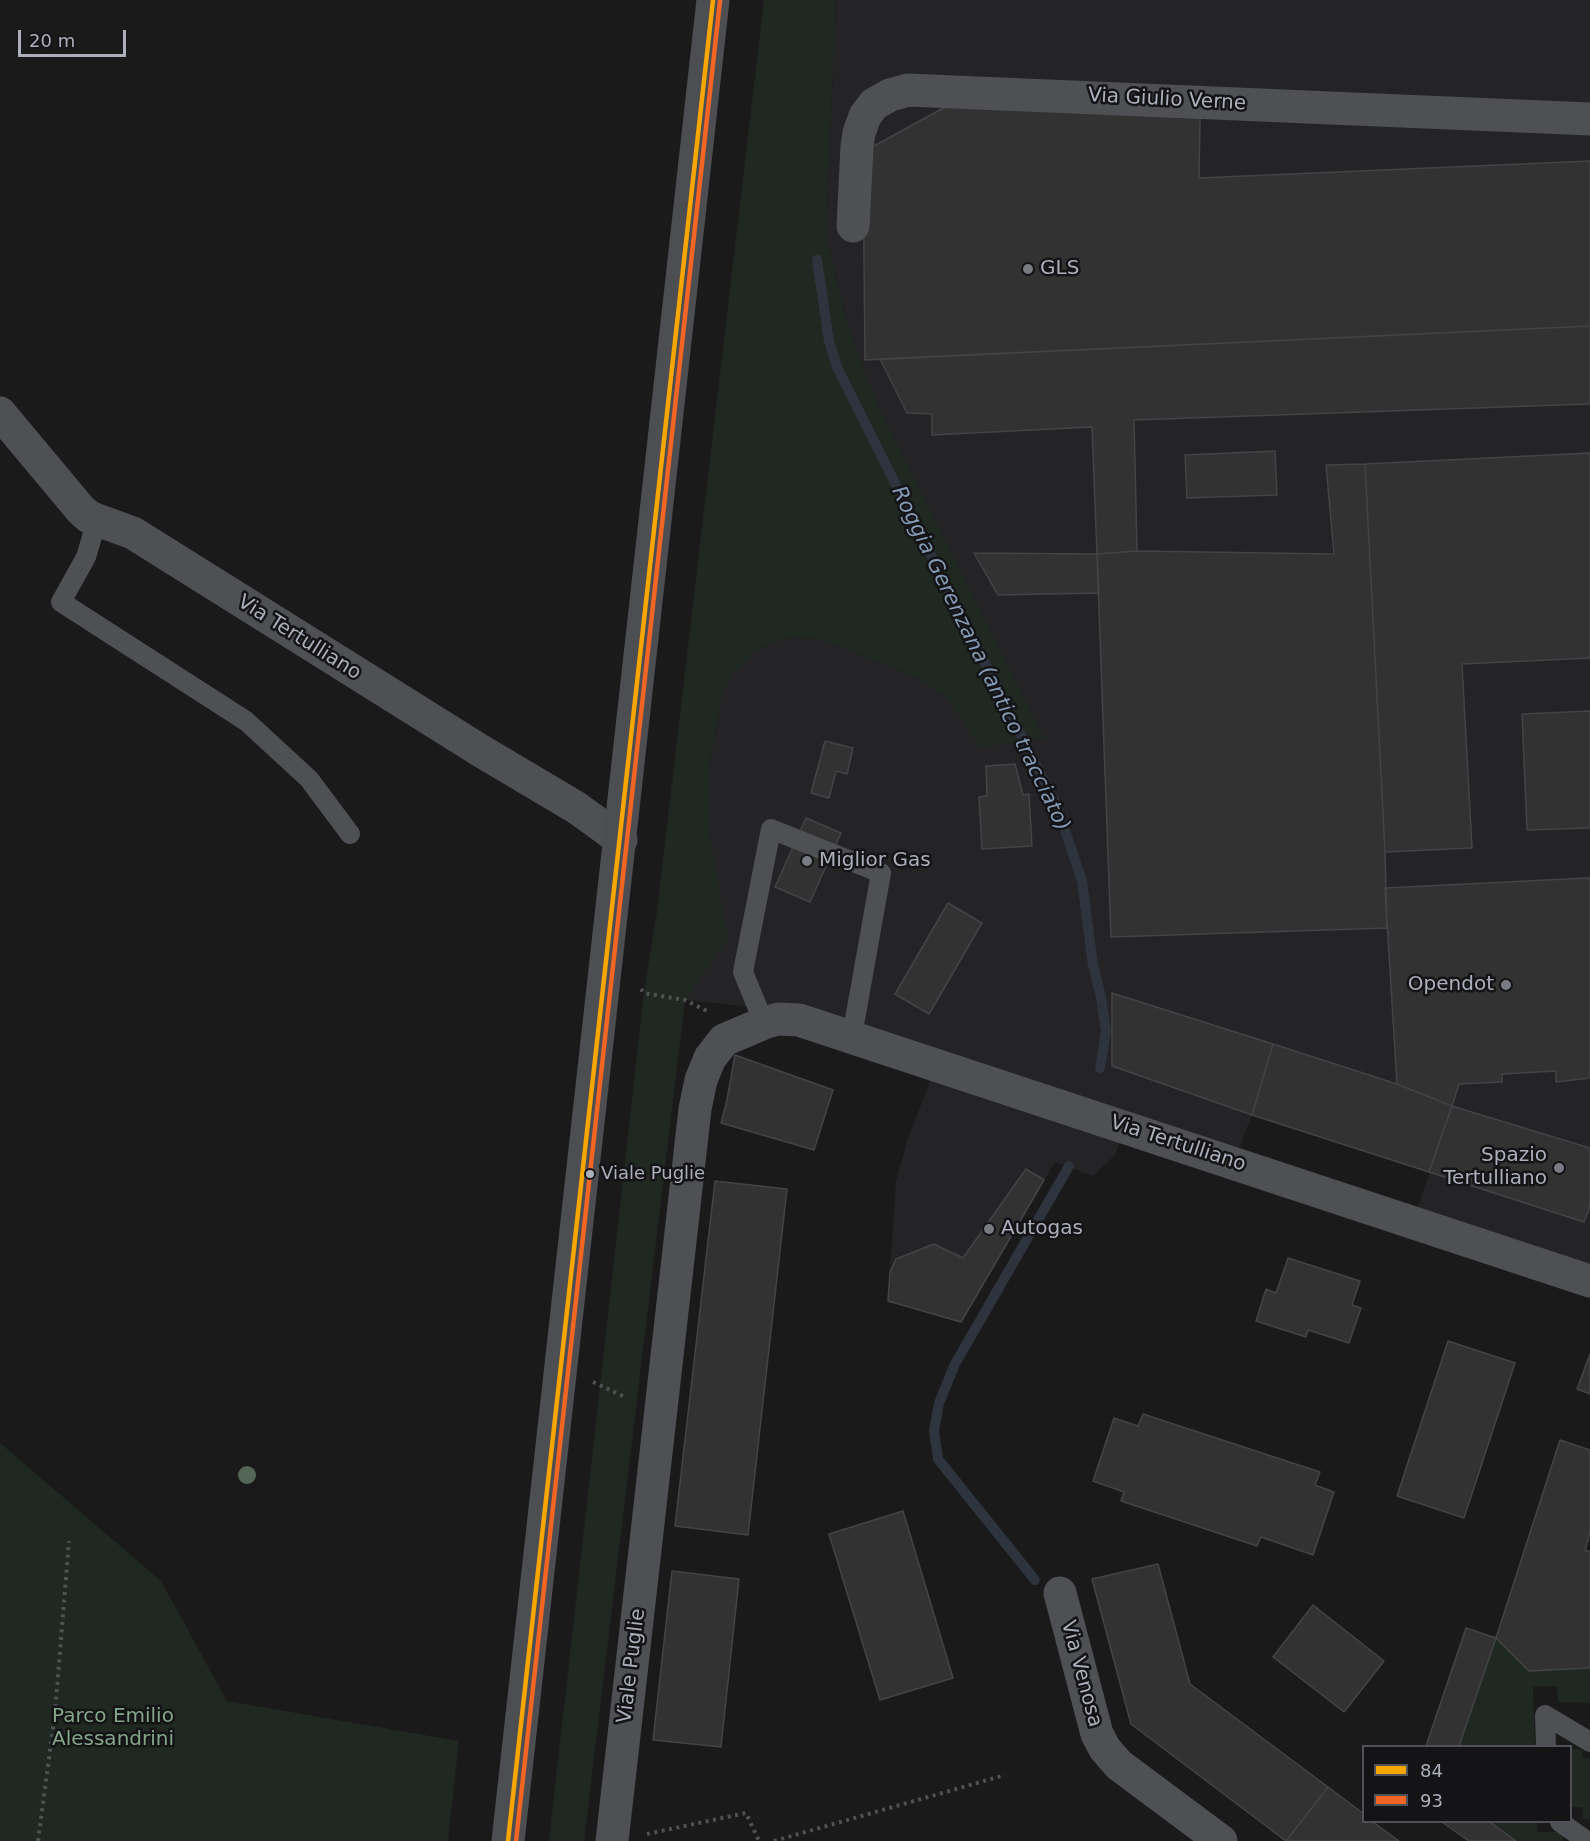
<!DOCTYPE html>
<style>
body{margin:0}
#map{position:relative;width:1590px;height:1841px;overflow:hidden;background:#1a1a1b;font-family:"DejaVu Sans",sans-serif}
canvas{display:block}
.legend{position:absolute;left:1362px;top:1745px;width:210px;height:78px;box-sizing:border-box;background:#141417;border:2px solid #515259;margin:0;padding:8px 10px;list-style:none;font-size:18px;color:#acafbb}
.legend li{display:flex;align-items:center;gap:12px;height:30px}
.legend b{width:30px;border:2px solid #515259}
.scale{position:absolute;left:18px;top:30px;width:108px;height:27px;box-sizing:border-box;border:3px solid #acafbb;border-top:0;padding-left:8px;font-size:18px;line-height:21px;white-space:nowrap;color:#acafbb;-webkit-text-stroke:4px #141417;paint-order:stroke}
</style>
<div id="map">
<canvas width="1590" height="1841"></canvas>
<ul class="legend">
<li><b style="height:8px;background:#f7a600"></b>84</li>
<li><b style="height:8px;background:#f26522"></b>93</li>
</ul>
<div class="scale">20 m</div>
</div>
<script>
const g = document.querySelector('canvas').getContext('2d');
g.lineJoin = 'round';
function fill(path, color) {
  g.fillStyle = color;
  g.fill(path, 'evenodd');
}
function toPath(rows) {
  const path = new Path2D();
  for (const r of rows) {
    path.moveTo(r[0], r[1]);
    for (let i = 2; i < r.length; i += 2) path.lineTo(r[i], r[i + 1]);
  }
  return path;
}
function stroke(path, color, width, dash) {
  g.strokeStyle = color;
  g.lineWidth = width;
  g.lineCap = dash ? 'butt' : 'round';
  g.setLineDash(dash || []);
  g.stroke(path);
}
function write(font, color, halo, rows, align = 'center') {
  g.font = font + ' "DejaVu Sans",sans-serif';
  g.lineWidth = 5;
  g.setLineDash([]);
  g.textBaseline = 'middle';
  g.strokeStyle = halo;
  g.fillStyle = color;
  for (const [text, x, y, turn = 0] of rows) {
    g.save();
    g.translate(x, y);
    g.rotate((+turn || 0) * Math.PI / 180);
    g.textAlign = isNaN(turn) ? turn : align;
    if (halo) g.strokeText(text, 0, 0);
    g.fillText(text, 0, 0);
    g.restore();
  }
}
const built = toPath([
 [836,0,1590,0,1590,1267,1417,1210,1452,1106,1252,1115,1238,1150,773,1009,685,1000,727,939,709,830,709,769,721,701,732,673,756,650,787,638,821,639,918,678,947,698,980,747,1045,739,877,403,848,326,826,233],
 [933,1074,1121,1137,1115,1155,1093,1176,1055,1162,961,1322,888,1301,896,1181,907,1141]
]);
const green = toPath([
 [764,0,836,0,826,233,848,326,877,403,1045,739,980,747,947,698,918,678,821,639,787,638,756,650,732,673,721,701,709,769,709,830,728,939,685,1000,584,1841,549,1841,644,993,657,911],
 [0,1443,161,1581,227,1701,459,1741,448,1841,0,1841],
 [1496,1638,1529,1671,1590,1668,1590,1703,1558,1702,1557,1686,1533,1686,1535,1746,1459,1746],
 [1571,1749,1583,1750,1582,1757,1590,1758,1590,1819,1583,1819,1582,1807,1571,1807],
 [1489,1822,1537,1822,1538,1832,1563,1832,1563,1841,1516,1841]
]);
const stream = toPath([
 [817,260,829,341,837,367,1058,809,1082,881,1093,965,1101,997,1106,1031,1100,1068],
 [1035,1580,938,1459,934,1431,939,1403,955,1364,1069,1166]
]);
const building = toPath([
 [947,106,1200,118,1199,178,1590,161,1590,326,865,360,863,152,947,106],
 [1590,326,1590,404,1134,420,1137,551,1097,554,1092,427,932,435,932,414,907,413,880,359,1590,326],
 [1275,451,1277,495,1187,498,1185,455,1275,451],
 [1590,453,1590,658,1462,664,1472,848,1385,852,1365,464,1590,453],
 [1365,464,1385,852,1387,928,1111,937,1097,554,1137,551,1334,554,1326,465,1365,464],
 [974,553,1097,554,1099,593,998,595,974,553],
 [1590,711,1590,828,1527,830,1522,714,1590,711],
 [825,741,853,748,847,774,836,771,829,798,811,793,825,741],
 [1015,764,1023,795,1029,794,1032,846,982,849,979,797,987,796,986,766,1015,764],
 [806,818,841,833,810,902,775,887,806,818],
 [1587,878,1590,878,1590,1078,1556,1082,1556,1071,1502,1074,1502,1082,1459,1084,1452,1106,1397,1084,1385,888,1587,878],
 [948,903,982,923,929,1014,895,994,948,903],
 [1112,993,1273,1044,1252,1115,1112,1066,1112,993],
 [1273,1044,1397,1084,1452,1106,1429,1172,1252,1115,1273,1044],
 [735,1055,833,1090,814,1150,721,1123,727,1100,735,1055],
 [1452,1106,1590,1148,1590,1206,1584,1222,1429,1172,1452,1106],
 [1026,1169,1044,1180,961,1322,888,1301,890,1272,896,1259,934,1244,963,1258,1026,1169],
 [715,1181,787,1189,748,1535,675,1526,715,1181],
 [1288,1258,1360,1281,1352,1305,1361,1308,1349,1343,1308,1330,1306,1337,1256,1321,1266,1289,1276,1293,1288,1258],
 [1448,1341,1515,1363,1464,1518,1397,1496,1448,1341],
 [1590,1354,1590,1394,1577,1389,1590,1354],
 [1143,1414,1320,1472,1315,1485,1334,1492,1313,1555,1261,1537,1257,1546,1121,1501,1124,1492,1093,1481,1114,1418,1138,1426,1143,1414],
 [1560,1440,1590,1450,1590,1533,1585,1551,1590,1551,1590,1668,1529,1671,1496,1638,1560,1440],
 [903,1511,953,1678,880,1700,829,1534,903,1511],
 [1158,1564,1190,1684,1328,1787,1286,1841,1131,1724,1092,1579,1158,1564],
 [672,1571,739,1579,721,1747,653,1740,672,1571],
 [1313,1605,1384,1661,1344,1712,1273,1657,1313,1605],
 [1466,1628,1496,1638,1459,1746,1426,1746,1466,1628],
 [1328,1787,1364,1814,1364,1822,1373,1822,1399,1841,1286,1841,1328,1787],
 [1442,1822,1490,1822,1516,1841,1469,1841,1442,1822]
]);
const path = toPath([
 [641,989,644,993,685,1000,707,1011],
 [593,1382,627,1398],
 [647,1834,746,1813,759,1841],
 [38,1841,55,1713,69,1541],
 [774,1841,1005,1775]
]);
const lane = toPath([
 [97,520,86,557,61,602,246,721,309,779,350,834],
 [764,1023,743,972,771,829,881,873,852,1036],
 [1546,1746,1545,1715,1590,1742],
 [1560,1822,1587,1841]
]);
const street = toPath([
 [853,226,857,146,859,133,865,116,874,104,890,95,908,90,1590,119],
 [0,413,81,510,89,517,133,533,481,751,577,808,621,840],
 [1060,1593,1097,1734,1105,1749,1119,1765,1221,1841],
 [612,1841,695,1109,701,1080,710,1058,724,1040,764,1023,778,1019,799,1020,1590,1281]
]);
const secondary = toPath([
 [508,1841,713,0]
]);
const bus1 = toPath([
 [508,1841,713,0]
]);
const bus2 = toPath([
 [516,1841,720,1]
]);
const trees = [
 [247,1475]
];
const markers = [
 [1028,269,6,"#797b83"],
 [807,861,6,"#797b83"],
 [1506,985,6,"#797b83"],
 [1559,1168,6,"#797b83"],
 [590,1174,5,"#acafbb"],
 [989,1229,6,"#797b83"]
];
const busNames = [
 ["Viale Puglie",601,1174]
];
const streetNames = [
 ["Via Giulio Verne",1167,100,3],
 ["Via Tertulliano",299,638,32],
 ["Via Tertulliano",1178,1144,18],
 ["Viale Puglie",632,1666,-83],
 ["Via Venosa",1081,1674,75]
];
const poiNames = [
 ["GLS",1040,269],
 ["Miglior Gas",819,861],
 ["Opendot",1494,985,"right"],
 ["Spazio",1547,1156,"right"],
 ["Tertulliano",1547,1179,"right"],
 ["Autogas",1001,1229]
];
const parkNames = [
 ["Parco Emilio",113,1717],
 ["Alessandrini",113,1740]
];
const waterNames = [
 ["Roggia Gerenzana (antico tracciato)",980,659,64]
];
fill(built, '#242427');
fill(green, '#202822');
stroke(stream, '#2d343d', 10);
fill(building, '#323233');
stroke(building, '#434447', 1.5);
stroke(path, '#505155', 4, [3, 4.5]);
stroke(lane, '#4e5054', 20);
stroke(street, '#4e5054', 33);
stroke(secondary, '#4d4e52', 33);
stroke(bus1, '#f7a600', 4.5);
stroke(bus2, '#f26522', 4.5);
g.fillStyle = '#546757';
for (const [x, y] of trees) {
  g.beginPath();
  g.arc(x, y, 9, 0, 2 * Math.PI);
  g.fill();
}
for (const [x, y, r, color] of markers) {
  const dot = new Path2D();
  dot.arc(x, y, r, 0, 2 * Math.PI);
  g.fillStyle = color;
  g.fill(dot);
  stroke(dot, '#141417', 2);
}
write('18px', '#acafbb', '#141417', busNames, 'left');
write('20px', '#acafbb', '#141417', streetNames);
write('20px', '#acafbb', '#141417', poiNames, 'left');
write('20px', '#83a688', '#141417', parkNames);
write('italic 21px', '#849ab5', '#141417', waterNames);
</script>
